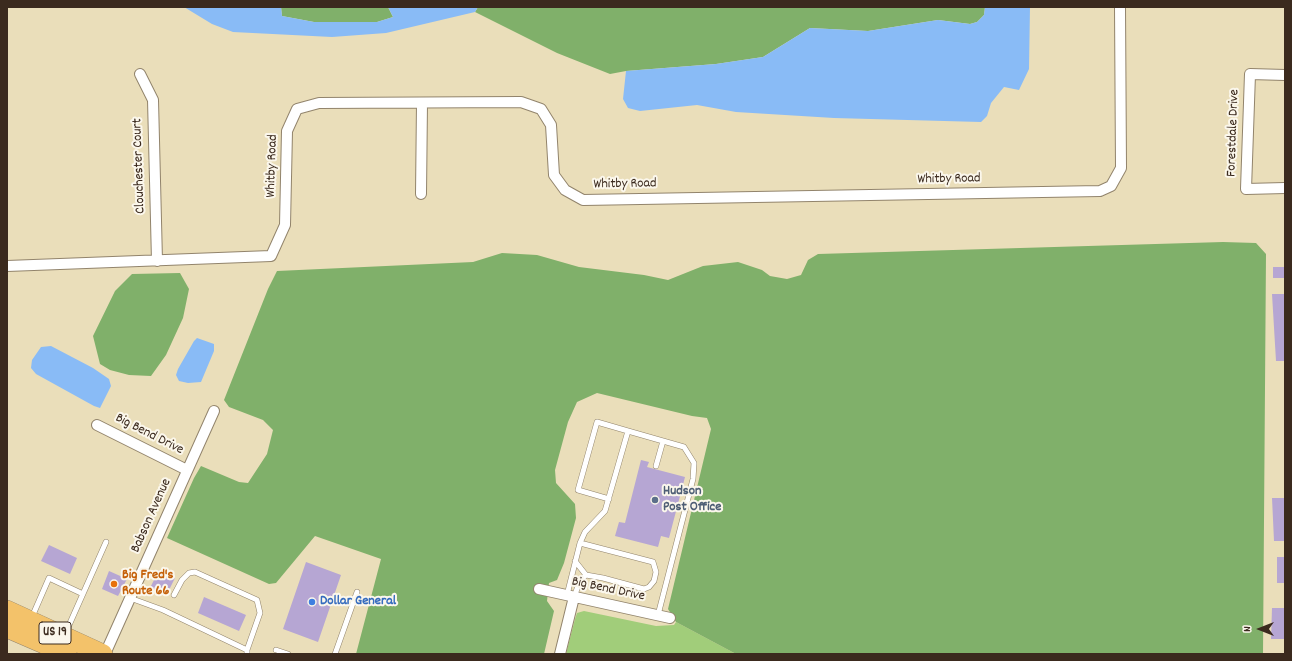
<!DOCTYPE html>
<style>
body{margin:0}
#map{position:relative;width:1292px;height:661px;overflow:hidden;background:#eadeba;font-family:Dekko,sans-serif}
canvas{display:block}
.frame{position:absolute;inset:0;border:8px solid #3b2a1e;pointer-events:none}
.north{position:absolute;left:1240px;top:609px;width:40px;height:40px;-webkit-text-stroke:3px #fbf7ec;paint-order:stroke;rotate:270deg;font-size:11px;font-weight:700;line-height:16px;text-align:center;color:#3b2a1e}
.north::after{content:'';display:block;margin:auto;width:14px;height:18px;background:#3b2a1e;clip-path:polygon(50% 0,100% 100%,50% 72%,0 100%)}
</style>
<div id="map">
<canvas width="1292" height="661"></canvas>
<div class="frame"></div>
<div class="north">N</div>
</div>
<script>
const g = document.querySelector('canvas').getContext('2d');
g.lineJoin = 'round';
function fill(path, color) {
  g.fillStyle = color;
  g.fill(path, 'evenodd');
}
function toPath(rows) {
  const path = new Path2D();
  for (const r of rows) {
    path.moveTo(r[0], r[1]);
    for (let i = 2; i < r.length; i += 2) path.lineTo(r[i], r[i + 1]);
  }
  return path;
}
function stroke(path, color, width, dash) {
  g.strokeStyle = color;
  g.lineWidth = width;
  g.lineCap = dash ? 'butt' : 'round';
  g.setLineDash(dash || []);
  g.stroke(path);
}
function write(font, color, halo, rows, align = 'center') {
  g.font = font + ' Dekko,sans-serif';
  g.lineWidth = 4;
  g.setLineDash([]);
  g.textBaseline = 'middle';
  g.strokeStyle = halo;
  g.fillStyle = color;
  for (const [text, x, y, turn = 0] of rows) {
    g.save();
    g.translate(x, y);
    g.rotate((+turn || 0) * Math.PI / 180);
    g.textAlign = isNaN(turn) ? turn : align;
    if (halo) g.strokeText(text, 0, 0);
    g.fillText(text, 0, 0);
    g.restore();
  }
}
const green = toPath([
 [584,611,656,626,674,625,676,622,736,654,566,654,575,619,577,613]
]);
const forest = toPath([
 [281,7,388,7,393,17,377,22,314,22,282,16],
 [478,7,985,7,984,15,977,22,970,24,938,20,868,31,810,28,763,57,716,64,626,71,610,74,557,53,475,12],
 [1223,242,1256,243,1266,254,1263,654,736,654,676,622,668,609,711,429,707,418,692,416,597,393,577,402,568,422,555,470,556,483,575,504,576,518,564,563,557,580,549,583,547,601,554,611,544,654,356,654,381,559,315,536,276,583,269,584,167,538,194,478,201,466,239,482,248,483,267,454,273,430,263,420,229,407,224,400,268,289,277,271,473,262,502,253,537,255,579,267,644,275,668,280,703,266,738,262,762,270,770,276,787,279,801,275,808,260,818,254],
 [180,273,189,289,183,318,166,355,151,376,129,375,110,370,100,364,93,336,115,291,132,274]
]);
const water = toPath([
 [184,7,281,7,282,16,314,22,377,22,393,17,388,7,478,7,475,12,386,33,332,37,233,32,212,24],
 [985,7,1030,7,1029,69,1019,90,1004,87,991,103,987,116,981,122,834,118,736,112,697,105,640,111,628,108,623,99,626,71,716,64,763,57,810,28,868,31,938,20,970,24,977,22,984,15],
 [197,338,214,344,214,351,201,382,188,383,179,381,176,375,178,369,194,341],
 [51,346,93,368,109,379,111,386,100,408,94,406,36,374,31,368,32,360,41,347]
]);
const building = toPath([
 [1273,267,1285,267,1285,278,1273,278],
 [1272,294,1284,294,1285,361,1276,361],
 [641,460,649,462,647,467,685,477,669,538,661,536,658,547,615,536,619,522,625,523],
 [1272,498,1285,498,1285,541,1274,541],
 [49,545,77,558,70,574,41,561],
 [1277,557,1285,557,1285,583,1277,583],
 [306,562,341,575,318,642,283,629],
 [159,570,175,578,166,596,150,588],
 [109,571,127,579,118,596,102,589],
 [204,597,246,615,239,631,198,613],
 [1272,608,1285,608,1285,639,1271,639]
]);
const lane = toPath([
 [656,466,663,441],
 [609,499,578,490,597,422,628,431],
 [575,561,586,575],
 [174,595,182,580,189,573,195,572,257,600,260,613,247,650],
 [567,595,580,543,585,532,605,511,628,431,684,447,694,463,693,479,658,615],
 [574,597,580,581,586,575,603,578,644,589,649,587,654,581,656,572,653,562,580,543],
 [130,598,163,610,247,650,247,654],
 [32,617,49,578,83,594],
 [66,632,106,542],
 [276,650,288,654],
 [335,654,357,592]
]);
const street = toPath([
 [140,74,153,100,157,261],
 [1285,75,1250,74,1246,189,1285,188],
 [421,194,422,103],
 [7,266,271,256,285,225,287,131,297,109,319,103,521,102,541,109,551,125,554,175,565,190,583,200,1100,191,1111,186,1121,168,1120,7],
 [97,425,187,470],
 [539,589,670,618],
 [105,654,214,411],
 [560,654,574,597]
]);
const highway = toPath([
 [7,610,103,654],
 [7,628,67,654]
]);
const markers = [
 [655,500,4,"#5c6f8a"],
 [114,584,4,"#e8710a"],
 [312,602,4,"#3f7fe0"]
];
const shields = [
 [55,633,32]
];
const shieldNames = [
 ["US 19",55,633]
];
const streetNames = [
 ["Forestdale Drive",1234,133,-88],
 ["Clouchester Court",140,166,-92],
 ["Whitby Road",273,166,-88],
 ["Whitby Road",949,180,-1],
 ["Whitby Road",625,185,-1],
 ["Big Bend Drive",149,435,27],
 ["Babson Avenue",152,516,-66],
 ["Big Bend Drive",608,590,12]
];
const serviceNames = [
 ["Hudson",663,492],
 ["Post Office",663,508]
];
const foodNames = [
 ["Big Fred's",122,576],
 ["Route 66",122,592]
];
const shopNames = [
 ["Dollar General",320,602]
];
fill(green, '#a1cd7a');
fill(forest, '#80b06a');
fill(water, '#89bbf6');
fill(building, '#b6a6d3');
stroke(lane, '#92846c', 6);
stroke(street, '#92846c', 12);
stroke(highway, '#92846c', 20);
stroke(lane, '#fff', 5);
stroke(street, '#fff', 10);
stroke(highway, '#f3c26a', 19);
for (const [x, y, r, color] of markers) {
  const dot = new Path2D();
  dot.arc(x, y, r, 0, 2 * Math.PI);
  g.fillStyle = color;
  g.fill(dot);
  stroke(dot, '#fbf7ec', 1.5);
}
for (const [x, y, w] of shields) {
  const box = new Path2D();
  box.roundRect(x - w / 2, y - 11, w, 22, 3);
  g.fillStyle = '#fbf7ec';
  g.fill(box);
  stroke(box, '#3b2a1e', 1);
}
write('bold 13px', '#3b2a1e', null, shieldNames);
write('14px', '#3b2a1e', '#fbf7ec', streetNames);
write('bold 14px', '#4e5e75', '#fbf7ec', serviceNames, 'left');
write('bold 14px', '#c56008', '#fbf7ec', foodNames, 'left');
write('bold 14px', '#366cbe', '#fbf7ec', shopNames, 'left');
</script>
